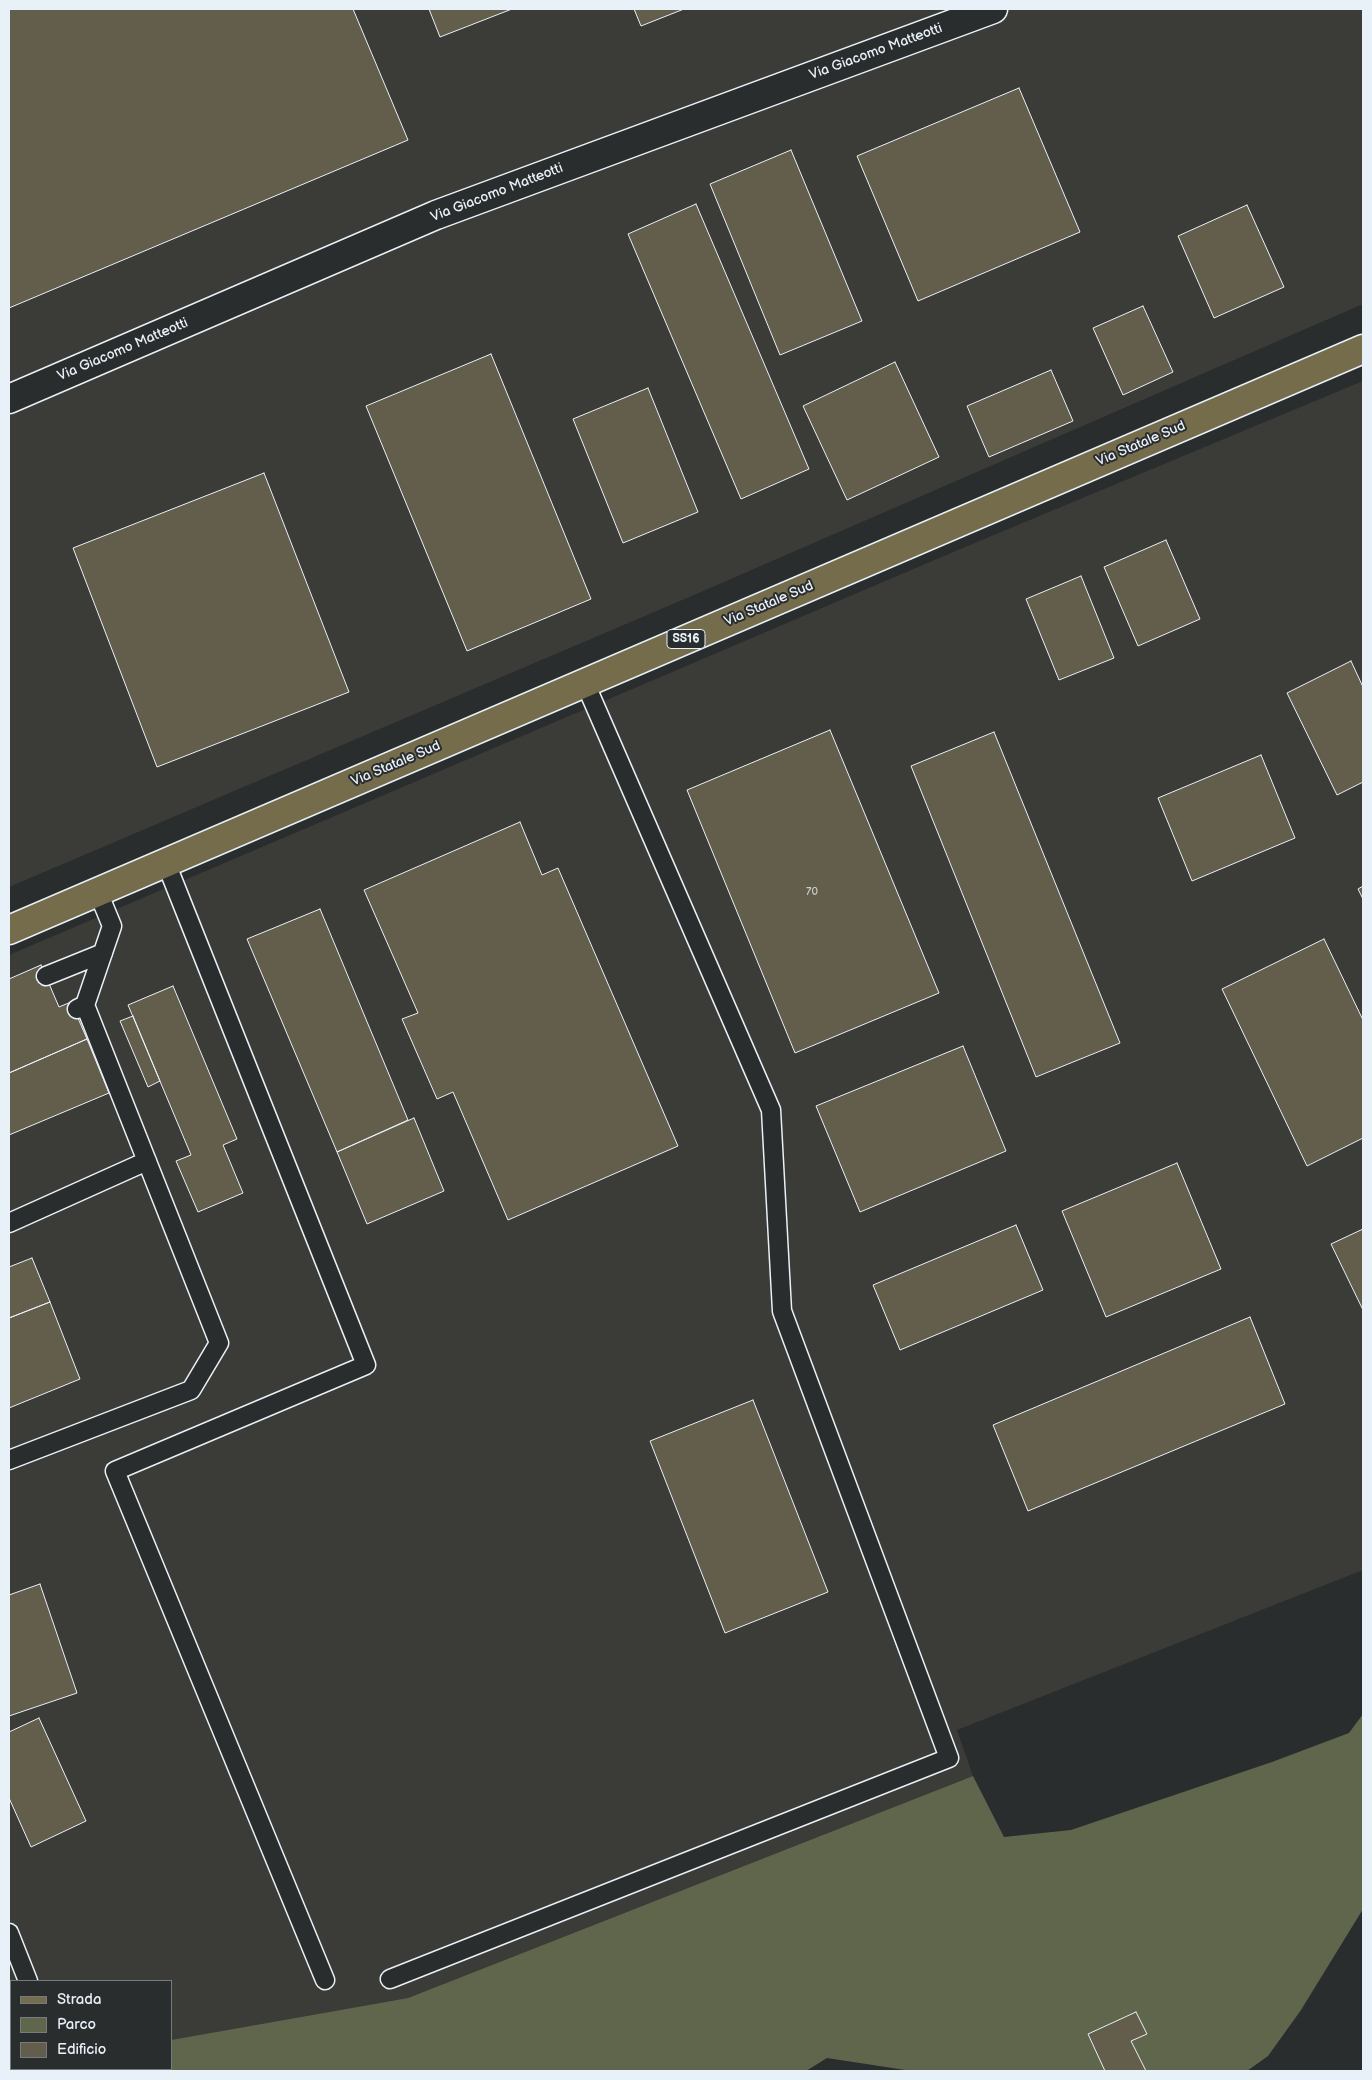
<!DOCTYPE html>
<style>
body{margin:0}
#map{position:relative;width:1372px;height:2080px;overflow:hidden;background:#2a2d2e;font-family:"Balsamiq Sans",sans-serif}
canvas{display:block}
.frame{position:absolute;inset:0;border:10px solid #e8f1f8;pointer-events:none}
.legend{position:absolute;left:10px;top:1980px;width:162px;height:90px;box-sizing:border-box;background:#2a2d2e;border:1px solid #767b7f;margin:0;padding:6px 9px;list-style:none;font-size:15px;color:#e8f1f8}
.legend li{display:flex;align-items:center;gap:10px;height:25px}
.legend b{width:25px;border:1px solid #767b7f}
</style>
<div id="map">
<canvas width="1372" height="2080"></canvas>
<div class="frame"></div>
<ul class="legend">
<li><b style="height:6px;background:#746c4b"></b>Strada</li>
<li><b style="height:14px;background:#5f664c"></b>Parco</li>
<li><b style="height:14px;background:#635d4c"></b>Edificio</li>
</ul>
</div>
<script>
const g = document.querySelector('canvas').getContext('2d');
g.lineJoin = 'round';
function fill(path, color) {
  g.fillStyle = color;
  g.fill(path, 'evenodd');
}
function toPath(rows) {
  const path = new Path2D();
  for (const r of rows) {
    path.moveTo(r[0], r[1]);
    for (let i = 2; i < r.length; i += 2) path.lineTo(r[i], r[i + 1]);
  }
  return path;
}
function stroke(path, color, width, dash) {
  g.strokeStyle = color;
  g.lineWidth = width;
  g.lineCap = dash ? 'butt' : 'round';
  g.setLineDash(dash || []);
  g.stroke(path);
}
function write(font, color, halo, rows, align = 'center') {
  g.font = font + ' "Balsamiq Sans",sans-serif';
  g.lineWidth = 4;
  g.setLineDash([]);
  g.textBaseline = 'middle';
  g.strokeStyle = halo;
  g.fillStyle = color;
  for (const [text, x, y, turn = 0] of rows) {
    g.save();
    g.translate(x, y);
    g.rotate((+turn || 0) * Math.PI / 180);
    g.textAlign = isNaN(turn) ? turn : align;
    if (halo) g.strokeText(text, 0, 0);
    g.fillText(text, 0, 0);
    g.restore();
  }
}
const built = toPath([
 [9,9,1363,9,1363,304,694,595,9,887],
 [1363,381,1363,1570,957,1730,973,1776,408,1998,171,2040,171,1981,11,1981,11,2069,95,2069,96,2071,9,2071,9,955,965,547]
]);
const green = toPath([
 [1363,1714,1363,1909,1301,2010,1268,2056,1247,2071,912,2071,827,2058,806,2071,96,2071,95,2069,171,2069,171,2040,408,1998,973,1776,1004,1837,1071,1830,1272,1762,1349,1733]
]);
const building = toPath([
 [9,9,353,9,408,140,9,308,9,9],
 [429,9,512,9,440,37,429,9],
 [634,9,684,9,641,26,634,9],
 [1019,88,1080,232,918,301,857,156,1019,88],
 [791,150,862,321,780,355,710,184,791,150],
 [696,204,809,469,741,499,628,234,696,204],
 [1247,205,1284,287,1214,318,1178,236,1247,205],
 [1143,306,1173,372,1123,395,1093,328,1143,306],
 [491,354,591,599,467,651,366,406,491,354],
 [895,362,939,457,847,500,803,406,895,362],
 [1051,370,1073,421,989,457,967,406,1051,370],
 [648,388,698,512,623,543,573,419,648,388],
 [264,473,349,692,157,767,73,548,264,473],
 [1166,540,1200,619,1138,646,1104,567,1166,540],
 [1081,576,1114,658,1059,680,1026,599,1081,576],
 [1351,661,1363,687,1363,782,1337,795,1287,693,1351,661],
 [830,730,939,993,795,1053,687,790,830,730],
 [994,732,1120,1043,1036,1077,911,766,994,732],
 [1261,755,1295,838,1192,881,1158,798,1261,755],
 [520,822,542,875,558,868,678,1146,508,1220,453,1092,437,1099,402,1019,418,1013,364,890,520,822],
 [1363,886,1363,899,1358,889,1363,886],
 [320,909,408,1120,337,1152,247,939,320,909],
 [1324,939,1363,1020,1363,1138,1307,1166,1222,989,1324,939],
 [41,965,59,1007,71,1002,87,1039,9,1073,9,979,41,965],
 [173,986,237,1139,223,1145,243,1193,198,1212,176,1161,191,1155,128,1005,173,986],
 [133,1016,160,1081,148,1087,120,1021,133,1016],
 [87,1039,109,1093,9,1135,9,1073,87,1039],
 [963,1046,1006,1151,860,1212,816,1106,963,1046],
 [414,1118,444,1191,367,1224,337,1152,414,1118],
 [1177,1163,1221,1269,1106,1317,1062,1211,1177,1163],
 [1016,1225,1043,1290,900,1350,873,1285,1016,1225],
 [1363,1229,1363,1310,1331,1244,1363,1229],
 [32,1258,50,1302,9,1318,9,1267,32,1258],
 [50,1302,80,1379,9,1408,9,1318,50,1302],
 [1250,1317,1285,1404,1028,1511,993,1425,1250,1317],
 [753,1400,828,1592,725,1633,650,1441,753,1400],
 [40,1584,77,1693,9,1716,9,1595,40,1584],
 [39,1718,86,1821,31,1847,9,1798,9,1732,39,1718],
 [1136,2012,1147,2034,1131,2041,1146,2071,1105,2071,1088,2034,1136,2012]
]);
const lane = toPath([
 [166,863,366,1365,115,1471,325,1980],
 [46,976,103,953],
 [77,1009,85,1005,112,926,98,892],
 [9,1223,147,1161],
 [9,1460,191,1390,219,1343,85,1005],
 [9,1933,28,1981],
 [390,1979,949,1758,782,1311,771,1110,585,683],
 [9,2048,11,2047]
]);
const street = toPath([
 [9,399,436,215,993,9]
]);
const primary = toPath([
 [9,930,1363,349]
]);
const numberNames = [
 ["70",812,892]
];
const shields = [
 [686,639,38]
];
const shieldNames = [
 ["SS16",686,639]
];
const streetNames = [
 ["Via Giacomo Matteotti",876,52,-20],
 ["Via Giacomo Matteotti",497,193,-21],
 ["Via Giacomo Matteotti",123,350,-23],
 ["Via Statale Sud",1141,444,-23],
 ["Via Statale Sud",769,604,-23],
 ["Via Statale Sud",396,764,-23]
];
fill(built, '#3b3b37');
fill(green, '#5f664c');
fill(building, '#635d4c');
stroke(building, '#e8f1f8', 1);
stroke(lane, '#e8f1f8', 21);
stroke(street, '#e8f1f8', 31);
stroke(primary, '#e8f1f8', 31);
stroke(lane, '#2a2d2e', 18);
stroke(street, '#2a2d2e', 28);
stroke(primary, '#746c4b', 28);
write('11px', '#c7cccd', null, numberNames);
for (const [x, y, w] of shields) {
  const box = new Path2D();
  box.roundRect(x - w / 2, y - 9.5, w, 19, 4);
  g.fillStyle = '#2a2d2e';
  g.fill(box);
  stroke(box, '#e8f1f8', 1);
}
write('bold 12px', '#e8f1f8', null, shieldNames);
write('14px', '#e8f1f8', '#2a2d2e', streetNames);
</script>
